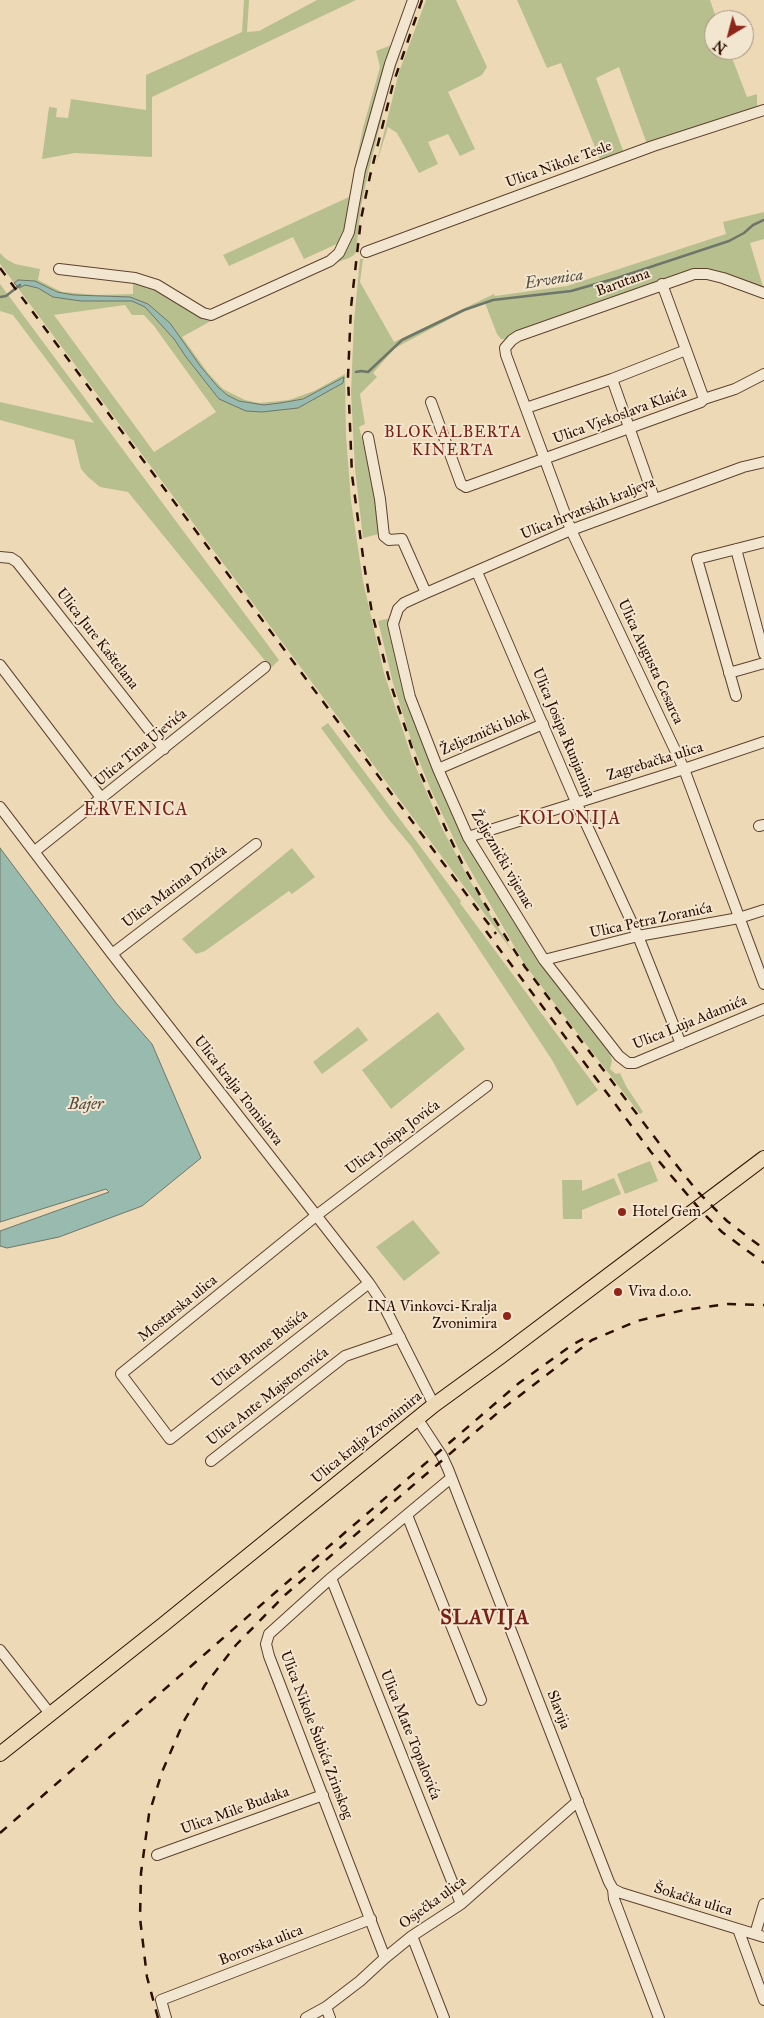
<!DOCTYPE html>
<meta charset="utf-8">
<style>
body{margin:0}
#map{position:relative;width:764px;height:2018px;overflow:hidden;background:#edd9b6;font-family:"IM FELL Great Primer",serif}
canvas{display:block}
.north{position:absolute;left:704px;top:10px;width:50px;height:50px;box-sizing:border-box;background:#f3e6d0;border:1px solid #a4907e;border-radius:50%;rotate:217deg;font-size:14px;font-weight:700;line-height:20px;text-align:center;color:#2d0f02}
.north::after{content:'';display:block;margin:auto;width:18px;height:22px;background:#8f2418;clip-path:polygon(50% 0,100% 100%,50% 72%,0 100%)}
</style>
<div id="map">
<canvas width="764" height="2018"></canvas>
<div class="north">N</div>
</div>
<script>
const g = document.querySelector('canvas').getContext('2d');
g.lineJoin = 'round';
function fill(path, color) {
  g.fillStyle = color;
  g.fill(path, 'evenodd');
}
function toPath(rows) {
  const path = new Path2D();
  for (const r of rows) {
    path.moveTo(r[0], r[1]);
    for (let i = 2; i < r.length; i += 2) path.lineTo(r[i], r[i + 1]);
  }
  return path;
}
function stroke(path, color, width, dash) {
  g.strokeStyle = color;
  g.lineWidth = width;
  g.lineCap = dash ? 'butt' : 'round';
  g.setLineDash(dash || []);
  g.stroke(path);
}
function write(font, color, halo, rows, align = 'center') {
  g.font = font + ' "IM FELL Great Primer",serif';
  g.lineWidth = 4;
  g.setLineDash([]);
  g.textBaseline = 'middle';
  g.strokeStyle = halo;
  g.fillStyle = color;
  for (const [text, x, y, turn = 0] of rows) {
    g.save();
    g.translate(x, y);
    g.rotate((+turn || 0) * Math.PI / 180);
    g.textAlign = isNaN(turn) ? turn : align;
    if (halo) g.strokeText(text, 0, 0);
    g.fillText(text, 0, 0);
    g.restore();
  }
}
const green = toPath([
 [244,0,249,0,247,32,259,31,317,0,356,0,152,97,152,157,75,153,42,159,49,107,57,108,56,117,68,118,71,99,146,110,146,75,242,32],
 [416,0,419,0,391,81,369,169,361,206,356,252,354,255,349,258,330,265,338,258,371,138],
 [426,0,456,0,487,67,482,75,448,92,475,149,460,156,448,134,428,142,438,164,419,173,397,133,388,127,376,165,399,72],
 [517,0,710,0,717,20,714,20,714,50,729,50,747,97,757,94,757,107,647,144,619,67,596,78,624,153,601,162,561,63,547,68],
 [394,44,341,242,304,259,293,237,229,266,223,255,349,197,363,128,380,67,376,51],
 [764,212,764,239,750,243,764,290,685,273,504,339,501,339,497,334,485,303,463,312,395,348,373,373,377,377,360,394,365,424,359,427,375,487,379,534,363,538,355,469,351,392,354,321,360,259,363,259,360,282,394,342,494,294,495,296,567,286,726,234,723,222],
 [0,253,6,259,15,264,40,269,38,280,62,292,97,295,133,294,133,280,218,316,218,317,182,337,208,373,223,389,245,400,259,403,289,400,314,391,345,374,346,435,351,501,363,581,384,673,412,758,441,826,470,881,513,952,0,264],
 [125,305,132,315,144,315,154,326,216,412,154,452,54,315],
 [0,284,279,660,271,668,128,492,100,487,88,477,81,469,74,440,0,420,0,402,94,423,13,315,0,311],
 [391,618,435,772,539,961,610,1053,612,1061,610,1069,616,1074,620,1073,626,1086,643,1112,640,1114,525,965,460,852,431,790,413,746,393,683,378,621],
 [328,723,461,901,460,903,598,1090,577,1106,552,1060,411,846,390,821,321,728],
 [292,848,315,877,292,894,289,891,205,951,196,954,182,939],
 [438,1012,465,1049,391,1109,362,1070],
 [358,1027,368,1040,322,1074,313,1062],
 [650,1161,658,1181,625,1194,617,1174],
 [614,1178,621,1194,582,1210,582,1219,563,1219,562,1180,582,1180,582,1191],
 [413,1220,440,1253,404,1281,376,1247]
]);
const water = toPath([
 [18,280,35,281,57,292,74,295,130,297,148,304,170,323,201,367,218,387,227,395,239,401,264,405,280,403,303,399,344,377,343,383,298,408,262,412,246,411,219,399,186,357,174,339,145,307,132,301,81,301,53,297,38,288,25,285,19,288,14,283,18,280],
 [0,848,116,1003,152,1044,201,1158,142,1206,59,1237,7,1248,0,1246,0,1231,109,1192,106,1189,0,1222,0,848]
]);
const stream = toPath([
 [0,297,6,296,20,285],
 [356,372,361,371,368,372,402,340,464,310,493,300,571,291,617,278,729,241,744,233,753,225,764,220]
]);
const minor = toPath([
 [366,252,653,146,764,110],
 [59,269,135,278,157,285,203,313,211,315,330,261,339,253,349,232,360,170,370,135,390,64,413,0],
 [662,284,704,399],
 [764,293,723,278,707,274,694,274,518,336,512,340,505,348,506,355,571,530,684,769,764,984],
 [612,379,654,498],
 [431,402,461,484,466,487,701,402,704,399,735,389,764,374],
 [526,408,612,379,686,350],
 [368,437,380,499,384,536,389,540,402,539,426,593],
 [764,462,743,467,571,530,426,593,404,603,398,609,393,624,410,697,438,769,468,837,544,960,619,1056,628,1063,635,1063,764,1009],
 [736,549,764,654],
 [0,557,11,558,17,562,164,749],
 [477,572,576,802,638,936,681,1044],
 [0,665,102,799],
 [729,673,764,663],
 [736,696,697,559,764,542],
 [438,769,543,724],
 [0,807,112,954,369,1283,383,1304,434,1405],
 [759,826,764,825],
 [468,837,684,769,764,742],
 [35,851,265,667],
 [112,954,256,844],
 [544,960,638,936,739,918,764,910],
 [369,1283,170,1439,121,1374,317,1215,487,1086],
 [417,1418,442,1456,448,1469,609,1882,613,1889,614,1899,659,2018],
 [211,1461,345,1356,400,1337],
 [407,1515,481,1700],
 [331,1578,461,1904],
 [0,1650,51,1715],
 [157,1855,323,1795],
 [613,1889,621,1893,764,1937],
 [738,1929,764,2000],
 [755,1934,764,1904],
 [412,1936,444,2018],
 [385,1958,269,1656,266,1644,269,1634,331,1578,451,1478],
 [326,2007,330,2018],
 [166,2018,161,2000,371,1919],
 [306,2018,326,2007,360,1981,385,1958,412,1936,461,1904,578,1801]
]);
const major = toPath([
 [0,1754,164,1624,434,1405,500,1357,764,1158]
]);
const rail = toPath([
 [422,0,393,84,370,176,361,219,351,307,348,377,352,475,364,564,372,613,389,679,420,772,449,836,462,863,485,904,525,967,662,1147,698,1192,727,1221,764,1249],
 [0,268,496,934],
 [486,931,651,1152,703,1213,722,1232,764,1263],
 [0,1833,277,1591,519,1383,572,1345,585,1338],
 [158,2018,147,1977,140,1918,141,1873,149,1814,162,1772,184,1721,205,1685,236,1645,285,1595,501,1410,592,1340,637,1321,684,1310,728,1304,764,1305]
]);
const markers = [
 [622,1212,5,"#8f2418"],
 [618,1292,5,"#8f2418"],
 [507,1316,5,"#8f2418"]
];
const streetNames = [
 ["Ulica Nikole Tesle",559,165,-20],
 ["Barutana",623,283,-20],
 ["Ulica Vjekoslava Klaića",620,416,-20],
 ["Ulica hrvatskih kraljeva",588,509,-22],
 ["Ulica Jure Kaštelana",97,639,52],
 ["Ulica Augusta Cesarca",650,662,65],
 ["Željeznički blok",485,733,-23],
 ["Ulica Josipa Runjanina",563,733,67],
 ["Ulica Tina Ujevića",141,748,-39],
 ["Zagrebačka ulica",655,762,-17],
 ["Željeznički vijenac",502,860,60],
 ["Ulica Marina Držića",175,887,-37],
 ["Ulica Petra Zoranića",651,921,-12],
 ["Ulica Luja Adamića",690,1023,-22],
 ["Ulica kralja Tomislava",238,1091,52],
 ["Ulica Josipa Jovića",393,1138,-37],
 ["Mostarska ulica",178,1309,-39],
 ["Ulica Brune Bušića",260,1349,-38],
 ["Ulica Ante Majstorovića",268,1397,-38],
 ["Ulica kralja Zvonimira",367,1438,-39],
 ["Slavija",558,1710,69],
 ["Ulica Nikole Šubića Zrinskog",316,1735,69],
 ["Ulica Mate Topalovića",410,1735,68],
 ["Ulica Mile Budaka",235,1811,-20],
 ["Šokačka ulica",693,1900,17],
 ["Osječka ulica",433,1903,-36],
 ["Borovska ulica",261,1946,-21]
];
const poiNames = [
 ["Hotel Gem",632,1212],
 ["Viva d.o.o.",628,1292],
 ["INA Vinkovci-Kralja",497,1307,"right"],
 ["Zvonimira",497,1324,"right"]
];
const waterNames = [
 ["Ervenica",554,280,-9],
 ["Bajer",86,1105]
];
const neighbourhoodNames = [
 ["BLOK ALBERTA",453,433],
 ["KINERTA",453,451]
];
const quarterNames = [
 ["ERVENICA",136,811],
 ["KOLONIJA",570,820]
];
const districtNames = [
 ["SLAVIJA",485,1619]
];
fill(green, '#b8bf8e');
fill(water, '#99baae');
stroke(water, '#6e7669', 1);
stroke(stream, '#6e7669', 2.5);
stroke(minor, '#5d422f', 12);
stroke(major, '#2d0f02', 16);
stroke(minor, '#f3e6d0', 10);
stroke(major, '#edd9b6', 14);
stroke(rail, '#2d0f02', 2.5, [9, 9]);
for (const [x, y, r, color] of markers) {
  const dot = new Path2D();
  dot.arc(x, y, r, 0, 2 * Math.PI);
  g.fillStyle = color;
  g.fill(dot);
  stroke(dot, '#f3e6d0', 2);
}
write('15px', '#2d0f02', '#f3e6d0', streetNames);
write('15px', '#2d0f02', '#f3e6d0', poiNames, 'left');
write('italic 16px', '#534b3e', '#f3e6d0', waterNames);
g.letterSpacing = '1px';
write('16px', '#7a1f14', '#f3e6d0', neighbourhoodNames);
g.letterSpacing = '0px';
g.letterSpacing = '1px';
write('18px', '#7a1f14', '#f3e6d0', quarterNames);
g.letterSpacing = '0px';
g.letterSpacing = '1px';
write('bold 20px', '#7a1f14', '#f3e6d0', districtNames);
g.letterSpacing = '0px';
</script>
